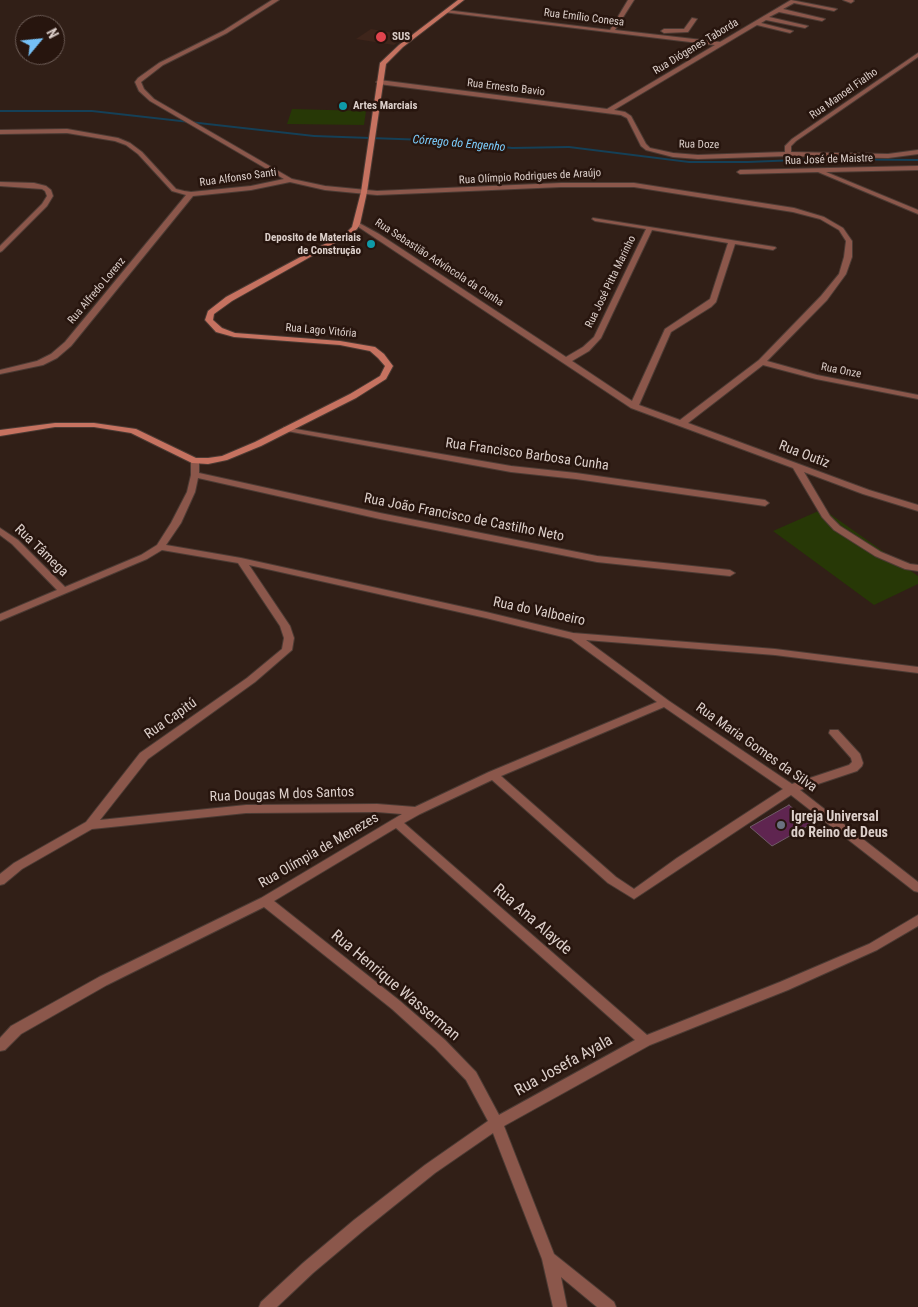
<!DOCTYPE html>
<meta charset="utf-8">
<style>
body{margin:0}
#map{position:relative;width:918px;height:1307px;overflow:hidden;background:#311f17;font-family:"Roboto Condensed",sans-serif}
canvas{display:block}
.north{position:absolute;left:15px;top:15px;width:50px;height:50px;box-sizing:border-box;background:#27150e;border:1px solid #6f5f59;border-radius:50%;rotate:62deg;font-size:14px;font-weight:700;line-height:20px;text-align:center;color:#dccfca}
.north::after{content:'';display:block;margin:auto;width:18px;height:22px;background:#75c0f6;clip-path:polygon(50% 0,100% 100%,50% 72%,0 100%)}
</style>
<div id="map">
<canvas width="918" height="1307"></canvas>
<div class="north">N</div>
</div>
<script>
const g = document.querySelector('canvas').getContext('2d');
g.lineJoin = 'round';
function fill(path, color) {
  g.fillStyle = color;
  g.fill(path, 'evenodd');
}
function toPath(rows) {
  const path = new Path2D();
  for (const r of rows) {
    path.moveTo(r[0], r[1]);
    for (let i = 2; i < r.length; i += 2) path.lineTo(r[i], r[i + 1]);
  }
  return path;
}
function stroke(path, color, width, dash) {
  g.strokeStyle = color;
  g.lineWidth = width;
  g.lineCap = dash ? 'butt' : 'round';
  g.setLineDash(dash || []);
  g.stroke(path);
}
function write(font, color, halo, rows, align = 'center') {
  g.font = font + ' "Roboto Condensed",sans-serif';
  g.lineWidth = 5;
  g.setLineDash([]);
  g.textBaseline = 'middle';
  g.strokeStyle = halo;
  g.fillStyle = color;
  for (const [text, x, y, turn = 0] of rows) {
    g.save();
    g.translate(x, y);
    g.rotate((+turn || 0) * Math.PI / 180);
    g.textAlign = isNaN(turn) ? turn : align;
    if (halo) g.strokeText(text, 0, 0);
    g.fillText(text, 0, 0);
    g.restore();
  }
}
const built = toPath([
 [371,29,405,35,394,45,356,39]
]);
const green = toPath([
 [292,109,366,111,364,125,287,124],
 [823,509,918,576,918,584,874,605,773,531]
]);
const stream = toPath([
 [0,110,92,110,314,135,455,140,512,147,569,146,689,161,748,161,821,158,918,159,918,161,821,160,748,163,689,163,569,148,512,149,455,142,314,137,92,112,0,112,0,110]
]);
const building = toPath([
 [789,805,811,824,772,846,750,827,789,805]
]);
const street = toPath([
 [272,0,279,0,227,33,163,65,141,82,144,89,154,99,292,179,325,186,377,191,561,183,634,183,794,208,824,217,843,228,852,241,852,257,846,274,827,300,767,361,817,375,918,395,918,399,816,379,763,365,688,423,869,490,918,505,918,511,863,494,804,472,830,516,840,526,881,552,910,564,918,565,918,571,905,569,875,556,834,530,822,517,793,468,631,408,354,224,359,223,379,234,566,357,583,347,594,337,646,229,595,221,592,219,593,218,775,247,776,248,773,250,735,244,716,302,711,307,671,332,639,405,680,420,759,360,821,296,839,274,844,257,846,241,839,230,820,219,793,212,634,187,561,187,377,195,325,190,290,182,251,190,193,196,71,346,57,358,43,365,0,374,0,370,37,361,51,354,65,342,186,195,172,191,138,154,126,145,115,141,67,133,0,134,0,130,67,129,118,138,130,143,142,152,176,189,184,191,191,192,251,186,284,179,150,101,139,91,135,82,138,78,159,63,223,31,272,0],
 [652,230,728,243,710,299,665,329,632,401,572,361,589,351,601,338,652,230],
 [628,0,634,0,615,30,720,42,791,0,837,9,834,11,794,3,783,9,825,19,822,21,779,12,769,17,808,26,805,28,766,20,761,23,793,31,790,33,757,25,614,110,625,112,631,116,646,144,650,148,673,153,698,155,785,152,785,146,792,139,918,53,918,57,796,141,791,146,791,152,888,154,918,150,918,154,888,158,788,156,698,159,673,157,646,150,641,146,627,118,621,115,379,84,376,82,379,80,607,109,715,45,443,12,446,10,610,30,628,0],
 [843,0,853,0,854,1,851,3,843,0],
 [692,18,697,19,688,32,664,33,661,31,664,29,684,29,692,18],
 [918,166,918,170,826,172,918,210,918,214,818,172,740,174,737,172,740,170,918,166],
 [0,182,34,183,46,186,51,190,53,196,47,206,2,251,0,252,0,246,42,204,47,196,45,191,42,189,0,186,0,182],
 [284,427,511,466,576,473,765,500,769,503,765,506,576,479,511,472,287,431,283,429,284,427],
 [195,458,199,461,199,473,380,513,597,556,730,570,735,573,730,576,597,562,380,519,198,478,195,492,181,523,166,545,241,558,486,612,573,633,775,649,918,667,918,673,775,655,586,640,669,701,792,784,849,765,852,762,851,758,829,733,830,730,838,730,860,754,863,763,862,766,857,771,800,790,918,882,918,892,914,891,791,795,634,899,608,883,492,780,420,814,404,823,647,1035,780,982,869,944,918,915,918,926,877,950,788,990,650,1045,504,1126,554,1254,614,1302,616,1307,597,1307,561,1277,567,1307,553,1307,542,1259,493,1133,435,1173,364,1230,313,1273,277,1307,259,1307,261,1302,303,1263,354,1220,425,1165,488,1121,466,1080,435,1048,392,1009,264,907,107,985,21,1034,5,1050,0,1051,0,1038,11,1026,99,977,261,898,402,814,377,812,246,813,92,829,22,869,4,884,0,885,0,874,14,863,86,822,140,753,247,678,282,649,284,638,280,626,238,563,162,550,147,559,0,621,0,614,57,590,12,544,0,535,0,528,18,540,65,587,141,555,157,545,171,523,187,492,191,475,191,461,195,458],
 [249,565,486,618,571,639,657,702,489,772,415,807,377,804,246,805,100,820,148,759,255,682,292,650,294,638,290,626,249,565],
 [664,707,783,789,677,858,634,889,616,877,501,776,664,707],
 [396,828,635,1040,499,1115,476,1072,445,1040,400,1001,274,901,396,828]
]);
const secondary = toPath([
 [458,0,464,0,403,47,386,64,367,192,360,224,357,229,351,234,232,301,214,314,213,320,222,328,235,333,340,341,375,347,384,354,393,366,386,379,356,398,261,446,227,460,208,464,192,463,131,433,94,427,55,427,0,436,0,430,55,423,94,423,136,429,196,458,208,458,222,456,255,442,350,394,380,376,385,366,378,358,370,351,340,345,234,337,216,332,205,320,208,311,226,297,347,232,352,227,361,192,380,63,399,45,458,0]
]);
const markers = [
 [381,37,6,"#e0444e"],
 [343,106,5,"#0f9aa8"],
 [371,244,5,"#0f9aa8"],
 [781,825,5,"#6b7280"]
];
const farStreetnames = [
 ["Rua Emílio Conesa",584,18,7],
 ["Rua Diógenes Taborda",696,47,-31],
 ["Rua Ernesto Bavio",506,88,7],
 ["Rua Manoel Fialho",844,94,-35],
 ["Rua Doze",699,145,1],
 ["Rua José de Maistre",829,160,-2],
 ["Rua Olímpio Rodrigues de Araújo",530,177,-3],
 ["Rua Alfonso Santi",238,178,-8],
 ["Rua Sebastião Advíncola da Cunha",439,263,33],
 ["Rua José Pitta Marinho",611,282,-64],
 ["Rua Alfredo Lorenz",97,291,-50],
 ["Rua Lago Vitória",321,331,5],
 ["Rua Onze",841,371,11]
];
const farPoinames = [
 ["SUS",392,37],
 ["Artes Marciais",353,106],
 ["Deposito de Materiais",361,238,"right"],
 ["de Construção",361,251,"right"]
];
const farWaternames = [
 ["Córrego do Engenho",459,144,5]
];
const streetNames = [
 ["Rua Francisco Barbosa Cunha",527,455,8],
 ["Rua Outiz",804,455,21],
 ["Rua João Francisco de Castilho Neto",464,518,11],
 ["Rua Tâmega",41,551,44],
 ["Rua do Valboeiro",539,612,12],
 ["Rua Capitú",171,719,-35],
 ["Rua Maria Gomes da Silva",756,748,35],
 ["Rua Dougas M dos Santos",282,795,-2],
 ["Rua Olímpia de Menezes",319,851,-30]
];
const poiNames = [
 ["Igreja Universal",791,817],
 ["do Reino de Deus",791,833]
];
const nearStreetnames = [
 ["Rua Ana Alayde",532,920,41],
 ["Rua Henrique Wasserman",395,986,40],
 ["Rua Josefa Ayala",564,1066,-29]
];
fill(built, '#3e251b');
fill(green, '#273806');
fill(stream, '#154057');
fill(building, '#5f2550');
stroke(building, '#6f5b68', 1);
stroke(street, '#4c3b34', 2);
stroke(secondary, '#4c3b34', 2);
fill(street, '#8b574b');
fill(secondary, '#c67260');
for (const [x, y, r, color] of markers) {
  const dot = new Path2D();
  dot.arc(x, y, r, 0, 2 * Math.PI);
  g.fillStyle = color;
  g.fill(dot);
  stroke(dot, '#27150e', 2);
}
write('11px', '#dccfca', '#27150e', farStreetnames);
write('bold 11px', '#dccfca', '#27150e', farPoinames, 'left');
write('italic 12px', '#7ccefe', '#27150e', farWaternames);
write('14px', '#dccfca', '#27150e', streetNames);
write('bold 14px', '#dccfca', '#27150e', poiNames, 'left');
write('16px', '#dccfca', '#27150e', nearStreetnames);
</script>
